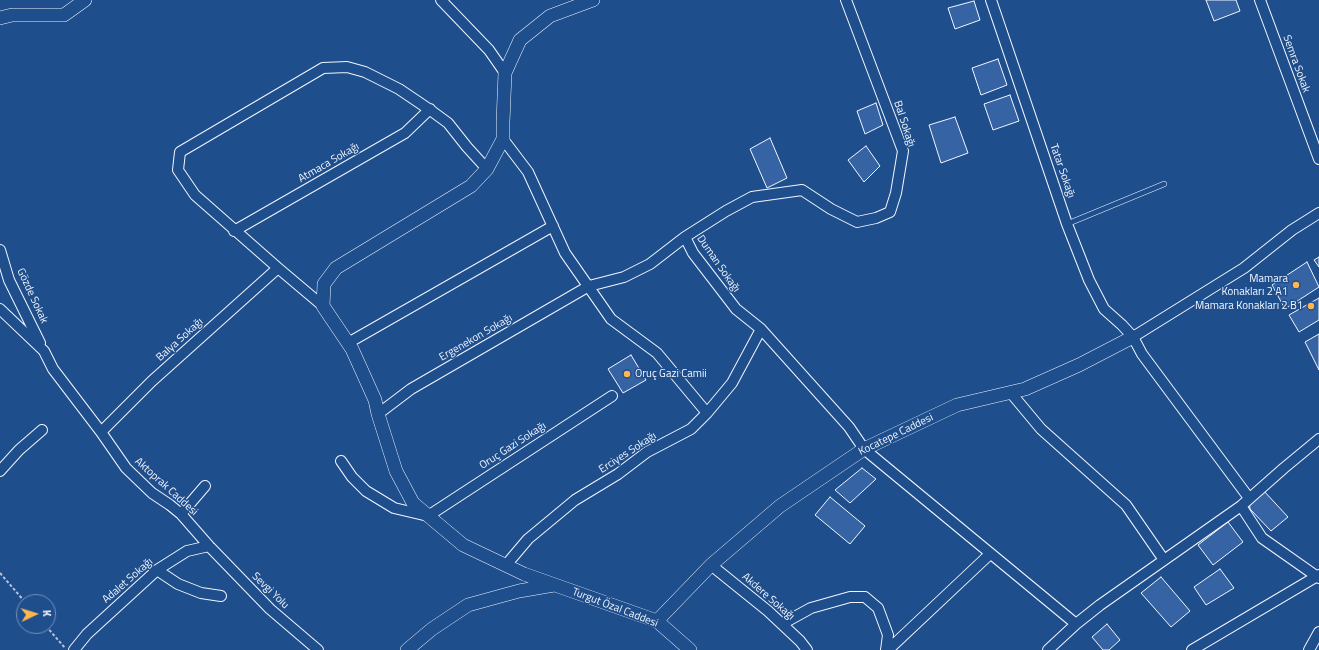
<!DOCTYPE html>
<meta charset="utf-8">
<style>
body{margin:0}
#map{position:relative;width:1319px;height:650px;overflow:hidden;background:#1f4e8c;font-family:"Titillium Web",sans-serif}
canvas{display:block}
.north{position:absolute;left:16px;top:594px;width:40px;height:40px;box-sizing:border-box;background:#1f4e8c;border:1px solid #7391ba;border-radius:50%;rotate:86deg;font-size:11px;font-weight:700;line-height:16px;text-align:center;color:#f2f6ff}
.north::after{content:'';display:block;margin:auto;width:14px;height:18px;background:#ffb74d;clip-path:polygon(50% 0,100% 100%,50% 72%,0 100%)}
</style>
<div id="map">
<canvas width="1319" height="650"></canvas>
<div class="north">K</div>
</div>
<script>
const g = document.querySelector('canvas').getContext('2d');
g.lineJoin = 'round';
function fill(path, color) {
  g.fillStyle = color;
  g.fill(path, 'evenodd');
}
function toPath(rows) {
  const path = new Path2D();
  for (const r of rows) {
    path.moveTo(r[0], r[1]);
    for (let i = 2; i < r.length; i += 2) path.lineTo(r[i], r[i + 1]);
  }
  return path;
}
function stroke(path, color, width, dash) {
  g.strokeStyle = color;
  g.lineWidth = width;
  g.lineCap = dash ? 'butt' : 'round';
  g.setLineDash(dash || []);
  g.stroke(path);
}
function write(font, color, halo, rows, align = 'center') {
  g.font = font + ' "Titillium Web",sans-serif';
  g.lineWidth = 3;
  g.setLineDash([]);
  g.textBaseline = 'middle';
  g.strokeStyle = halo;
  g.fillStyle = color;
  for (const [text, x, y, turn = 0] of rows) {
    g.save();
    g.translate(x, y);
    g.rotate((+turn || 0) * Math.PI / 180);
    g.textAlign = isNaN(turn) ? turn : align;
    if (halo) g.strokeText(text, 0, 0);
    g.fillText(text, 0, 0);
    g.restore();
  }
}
const building = toPath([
 [1206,0,1236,0,1240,11,1214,21,1206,0],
 [974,1,980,20,955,29,948,8,974,1],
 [998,59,1007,85,981,95,972,68,998,59],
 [1010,95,1019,121,993,130,984,104,1010,95],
 [876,103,883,125,865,134,857,111,876,103],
 [955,117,968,153,941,163,929,125,955,117],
 [770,138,787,178,767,188,750,149,770,138],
 [866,146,880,166,864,182,848,160,866,146],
 [1319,257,1319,267,1314,260,1319,257],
 [1307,262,1319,287,1285,309,1272,285,1307,262],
 [1319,298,1319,320,1299,332,1289,315,1319,298],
 [1319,334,1319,370,1305,342,1319,334],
 [631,355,646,380,623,393,608,369,631,355],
 [862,468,876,479,850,503,835,490,862,468],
 [1263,490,1288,517,1271,531,1250,509,1249,500,1263,490],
 [830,497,865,526,850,544,815,515,830,497],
 [1228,522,1243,542,1213,565,1198,545,1228,522],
 [1220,569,1234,588,1206,605,1194,587,1220,569],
 [1161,577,1190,611,1171,627,1141,593,1161,577],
 [1107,624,1120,640,1109,650,1103,650,1092,637,1107,624]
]);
const path = toPath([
 [0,573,25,602],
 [46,626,65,648]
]);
const service = toPath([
 [1067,224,1164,184]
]);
const minor = toPath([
 [441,0,489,50,505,73],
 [991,0,1067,224,1089,280,1104,309,1122,325,1133,337,1142,354,1249,498],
 [1260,0,1319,159],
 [503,139,528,172,565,253,611,319,657,353,707,413],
 [234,231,405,133,430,109],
 [685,237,726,211,752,197,802,190,831,209,857,222,876,218,890,212,896,193,903,151,846,0],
 [0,250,9,280,40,343],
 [323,306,278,268,195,195,178,170,180,152,323,68,347,67,365,72,399,89,433,112,448,123,467,147,487,169],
 [0,309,44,351,53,369,101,432,126,468,152,493,170,505,181,514,209,546,270,609,318,650],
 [1133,337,1244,268,1292,230,1319,213],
 [348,343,553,226],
 [1011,393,1041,429,1126,505,1164,560],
 [378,414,411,389,589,286,624,277,650,264,685,237,693,253,736,309,761,329,849,427,864,449,1076,624],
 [101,432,152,381,278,268],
 [341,461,352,477,366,491,394,508,428,516,612,396],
 [0,471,19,450,42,430],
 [1241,506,1262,538,1319,578],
 [181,514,205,486],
 [506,565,528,539,575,500,618,474,647,452,691,429,707,413,732,383,761,329],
 [711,565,768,611,800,641,807,650],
 [157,570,178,584,201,593,221,596],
 [782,624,811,608,850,597,865,597,878,608,888,635,886,650],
 [74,650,87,634,157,570,187,551,209,546],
 [888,650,990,554],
 [1048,650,1076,624,1100,605,1241,506,1284,468,1319,439],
 [1192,650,1319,575],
 [1309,650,1319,632]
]);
const tertiary = toPath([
 [593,0,550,16,520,40,505,73,503,122,503,139,487,169,471,186,336,268,324,284,323,306,352,349,375,400,378,414,396,471,413,503,463,545,524,574,657,621,690,650],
 [0,18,12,15,64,15,85,0],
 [657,621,711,565,780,506,864,449,957,405,1025,389,1079,365,1133,337],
 [407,650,432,629,468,605,519,591,554,585]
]);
const markers = [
 [1296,285,4,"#ffb74d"],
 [1311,306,4,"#ffb74d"],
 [627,374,4,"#ffb74d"]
];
const streetNames = [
 ["Semra Sokak",1296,64,70],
 ["Bal Sokağı",904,124,72],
 ["Atmaca Sokağı",329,163,-30],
 ["Tatar Sokağı",1062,171,71],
 ["Duman Sokağı",718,264,55],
 ["Gözde Sokak",32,296,65],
 ["Ergenekon Sokağı",476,338,-30],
 ["Balya Sokağı",180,340,-42],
 ["Kocatepe Caddesi",896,435,-26],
 ["Oruç Gazi Sokağı",513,446,-33],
 ["Erciyes Sokağı",628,453,-33],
 ["Aktoprak Caddesi",166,487,42],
 ["Adalet Sokağı",128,581,-41],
 ["Sevgi Yolu",270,591,44],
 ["Akdere Sokağı",768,597,41],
 ["Turgut Özal Caddesi",615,608,21]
];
const poiNames = [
 ["Mamara",1288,279],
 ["Konakları 2 A1",1288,292],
 ["Mamara Konakları 2 B1",1303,306],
 ["Oruç Gazi Camii",635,374,"left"]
];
fill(building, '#3563a3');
stroke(building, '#f2f6ff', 1);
stroke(service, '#f2f6ff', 6);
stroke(minor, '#f2f6ff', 12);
stroke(tertiary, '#f2f6ff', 14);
stroke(path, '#b3c4dc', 2, [3, 2]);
stroke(service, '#1f4e8c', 5);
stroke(minor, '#1f4e8c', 10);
stroke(tertiary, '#1f4e8c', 13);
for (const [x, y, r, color] of markers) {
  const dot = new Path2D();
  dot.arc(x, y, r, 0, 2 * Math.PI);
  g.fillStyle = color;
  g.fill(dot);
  stroke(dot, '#1f4e8c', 1.5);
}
write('11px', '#f2f6ff', '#1f4e8c', streetNames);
write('11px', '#f2f6ff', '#1f4e8c', poiNames, 'right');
</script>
